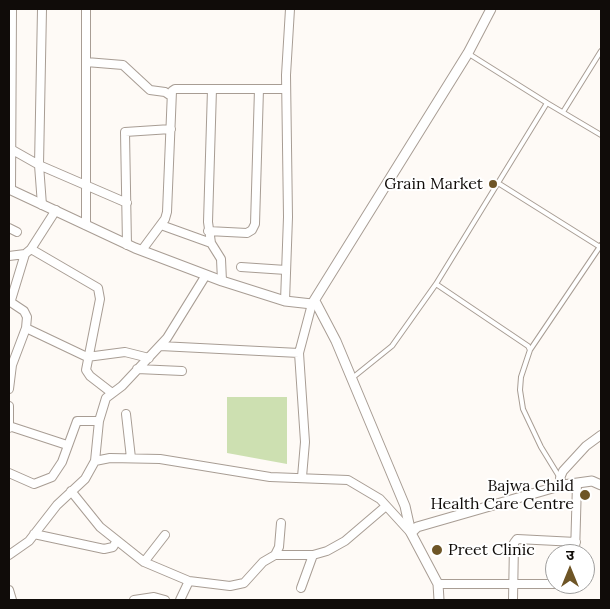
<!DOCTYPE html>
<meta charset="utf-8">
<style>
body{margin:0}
#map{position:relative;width:610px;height:609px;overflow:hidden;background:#fefaf6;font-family:Lora,"Noto Sans Devanagari",serif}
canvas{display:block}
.frame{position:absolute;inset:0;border:10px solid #100c09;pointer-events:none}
.north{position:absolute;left:545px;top:544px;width:50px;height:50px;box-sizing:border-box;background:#fff;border:1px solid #9f9e9d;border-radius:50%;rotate:0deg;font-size:14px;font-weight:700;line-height:20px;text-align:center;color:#100c09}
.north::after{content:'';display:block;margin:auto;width:18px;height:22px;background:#6e5526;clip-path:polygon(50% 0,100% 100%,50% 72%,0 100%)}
</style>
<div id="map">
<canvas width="610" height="609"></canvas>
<div class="frame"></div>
<div class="north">उ</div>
</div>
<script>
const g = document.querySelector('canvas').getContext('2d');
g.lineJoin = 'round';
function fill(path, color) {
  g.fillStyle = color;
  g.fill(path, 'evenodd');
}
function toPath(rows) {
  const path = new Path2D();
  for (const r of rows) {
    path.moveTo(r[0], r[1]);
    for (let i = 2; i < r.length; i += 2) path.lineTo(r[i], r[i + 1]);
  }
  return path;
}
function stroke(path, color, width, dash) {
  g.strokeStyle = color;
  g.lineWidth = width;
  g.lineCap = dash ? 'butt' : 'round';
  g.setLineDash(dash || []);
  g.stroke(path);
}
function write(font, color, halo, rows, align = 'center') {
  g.font = font + ' Lora,serif';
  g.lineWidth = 4;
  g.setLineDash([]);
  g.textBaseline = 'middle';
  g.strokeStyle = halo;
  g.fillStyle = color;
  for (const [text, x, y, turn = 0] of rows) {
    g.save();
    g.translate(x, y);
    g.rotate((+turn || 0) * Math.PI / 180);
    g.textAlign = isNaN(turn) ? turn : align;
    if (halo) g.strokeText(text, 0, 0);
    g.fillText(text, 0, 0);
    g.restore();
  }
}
const green = toPath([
 [227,397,287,397,287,464,227,453]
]);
const service = toPath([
 [547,103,601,135],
 [563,112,601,51],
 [498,183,600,247],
 [436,284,528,346,530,350,521,377,520,390,523,409,541,447,560,478],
 [530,350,601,245],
 [351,379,392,346,436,284,547,103,469,54]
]);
const minor = toPath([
 [86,62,123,65,150,90,165,92,171,96],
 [9,148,39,165,127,203],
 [11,190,12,9],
 [42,205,39,165,42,9],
 [86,225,86,9],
 [161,225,211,243,221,259,222,281],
 [9,228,17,232],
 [208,231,247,233,252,230,255,224,259,89],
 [211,243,208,222,212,89],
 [127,245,125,132,171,129],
 [31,249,98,288,100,299,86,370,90,376,112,393],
 [142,250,165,219,167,212,172,91,175,89,286,89],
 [9,256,25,254,31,249,56,210],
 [241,267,286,270],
 [285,301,288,217,286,75,290,9],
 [26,328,87,357,125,352,149,358],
 [160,346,299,353],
 [137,369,182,371],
 [9,389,12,365,26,328,27,317,24,311,12,303,11,300,25,254],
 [9,406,9,428],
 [126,414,131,458],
 [9,426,67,445],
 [95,461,110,458,160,459,270,477,348,480,380,499,411,533],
 [9,473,34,484,52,477,62,462,77,421,99,421],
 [302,477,305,442,299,353,312,304],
 [563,485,560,478,563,471,586,446,601,435],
 [71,491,100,527,144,562,189,581,230,586,244,583,263,562,275,555,313,555,327,551,345,541,386,506],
 [34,534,104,549,113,547,116,542],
 [575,554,577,483],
 [9,555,29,541,57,505,85,479,95,461,99,421,106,398,122,386,167,338,206,275],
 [275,555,279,547,281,523],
 [144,562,165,535],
 [438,584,568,584],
 [301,588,313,555],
 [9,590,12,600],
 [134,600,154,597,165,600],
 [180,600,189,581],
 [513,600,514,543,517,539,576,542]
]);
const tertiary = toPath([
 [9,189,135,248,222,281,285,301,312,304,468,53,491,9],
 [315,301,336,341,405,506,411,533,438,584,439,600],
 [411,533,417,527,563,485,592,481,601,485]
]);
const markers = [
 [493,184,5,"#6e5526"],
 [585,495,6,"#6e5526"],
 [437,550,6,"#6e5526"]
];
const poiNames = [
 ["Grain Market",483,184],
 ["Bajwa Child",574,486],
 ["Health Care Centre",574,504],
 ["Preet Clinic",448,550,"left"]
];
fill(green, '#cde0b1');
stroke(service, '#a89d94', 6);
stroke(minor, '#a89d94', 10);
stroke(tertiary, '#a89d94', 11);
stroke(service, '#fff', 4);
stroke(minor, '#fff', 8);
stroke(tertiary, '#fff', 9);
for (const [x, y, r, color] of markers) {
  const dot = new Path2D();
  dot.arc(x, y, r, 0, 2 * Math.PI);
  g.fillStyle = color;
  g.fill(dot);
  stroke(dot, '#fff', 2);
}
write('16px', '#100c09', '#fff', poiNames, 'right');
</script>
